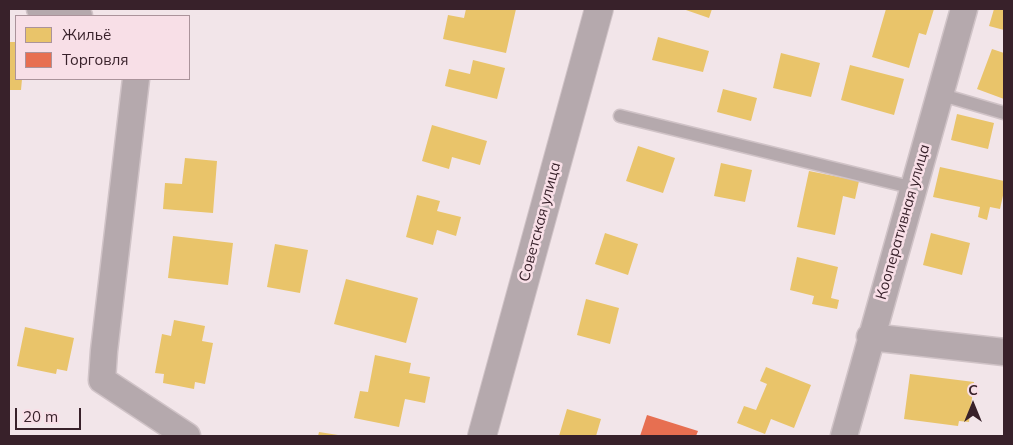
<!DOCTYPE html>
<meta charset="utf-8">
<style>
body{margin:0}
#map{position:relative;width:1013px;height:445px;overflow:hidden;background:#f2e5e9;font-family:Mulish,sans-serif}
canvas{display:block}
.frame{position:absolute;inset:0;border:10px solid #38212a;pointer-events:none}
.legend{position:absolute;left:15px;top:15px;width:175px;height:65px;box-sizing:border-box;background:#f8dfe7;border:1px solid #ab939b;margin:0;padding:6px 9px;list-style:none;font-size:15px;color:#38212a}
.legend li{display:flex;align-items:center;gap:10px;height:25px}
.legend b{width:25px;border:1px solid #ab939b}
.north{position:absolute;left:948px;top:380px;width:50px;height:50px;-webkit-text-stroke:4px #f8dfe7;paint-order:stroke;rotate:0deg;font-size:14px;font-weight:700;line-height:20px;text-align:center;color:#38212a}
.north::after{content:'';display:block;margin:auto;width:18px;height:22px;background:#38212a;clip-path:polygon(50% 0,100% 100%,50% 72%,0 100%)}
.scale{position:absolute;left:15px;top:408px;width:66px;height:22px;box-sizing:border-box;border:2px solid #38212a;border-top:0;padding-left:6px;font-size:15px;line-height:18px;white-space:nowrap;color:#38212a;-webkit-text-stroke:4px #f8dfe7;paint-order:stroke}
</style>
<div id="map">
<canvas width="1013" height="445"></canvas>
<div class="frame"></div>
<ul class="legend">
<li><b style="height:14px;background:#e9c46a"></b>Жильё</li>
<li><b style="height:14px;background:#e76f51"></b>Торговля</li>
</ul>
<div class="north">С</div>
<div class="scale">20 m</div>
</div>
<script>
const g = document.querySelector('canvas').getContext('2d');
g.lineJoin = 'round';
function fill(path, color) {
  g.fillStyle = color;
  g.fill(path, 'evenodd');
}
function toPath(rows) {
  const path = new Path2D();
  for (const r of rows) {
    path.moveTo(r[0], r[1]);
    for (let i = 2; i < r.length; i += 2) path.lineTo(r[i], r[i + 1]);
  }
  return path;
}
function stroke(path, color, width, dash) {
  g.strokeStyle = color;
  g.lineWidth = width;
  g.lineCap = dash ? 'butt' : 'round';
  g.setLineDash(dash || []);
  g.stroke(path);
}
function write(font, color, halo, rows, align = 'center') {
  g.font = font + ' Mulish,sans-serif';
  g.lineWidth = 5;
  g.setLineDash([]);
  g.textBaseline = 'middle';
  g.strokeStyle = halo;
  g.fillStyle = color;
  for (const [text, x, y, turn = 0] of rows) {
    g.save();
    g.translate(x, y);
    g.rotate((+turn || 0) * Math.PI / 180);
    g.textAlign = isNaN(turn) ? turn : align;
    if (halo) g.strokeText(text, 0, 0);
    g.fillText(text, 0, 0);
    g.restore();
  }
}
const homes = toPath([
 [466,9,516,9,506,53,443,39,448,15,464,18],
 [683,9,712,9,709,18],
 [886,9,934,9,926,35,919,33,909,68,872,57],
 [994,9,1004,9,1004,30,989,26],
 [658,37,709,51,703,72,652,60],
 [9,42,16,42,16,79,22,79,21,90,9,90],
 [992,49,1004,53,1004,99,977,89],
 [781,53,820,63,811,97,773,88],
 [473,60,505,68,497,99,445,86,449,69,470,74],
 [850,65,904,79,894,115,841,100],
 [723,89,757,98,751,121,717,112],
 [957,114,994,123,988,149,951,140],
 [432,125,487,141,480,165,452,157,449,169,422,161],
 [638,146,675,158,663,193,626,181],
 [185,158,217,161,213,213,163,209,165,183,182,184],
 [721,163,752,170,745,202,714,196],
 [940,167,1004,181,1004,191,1000,209,990,207,987,220,978,217,980,207,933,197],
 [809,171,859,181,855,199,843,196,835,235,797,227],
 [417,195,440,201,437,211,461,217,456,236,437,230,433,245,406,237],
 [605,233,638,244,628,275,595,264],
 [931,233,970,243,962,275,923,265],
 [173,236,233,243,228,285,168,278],
 [275,244,308,250,300,293,267,287],
 [797,257,838,267,831,298,839,300,837,309,812,304,814,296,790,290],
 [346,279,418,298,406,343,334,324],
 [586,299,619,308,610,344,577,335],
 [174,320,205,326,202,341,213,343,205,384,195,382,194,389,163,383,164,374,155,373,162,334,171,336],
 [25,327,74,338,67,371,57,369,56,374,17,366],
 [375,355,411,363,409,373,430,377,425,403,405,399,399,427,354,418,360,391,368,392],
 [766,367,811,385,794,428,771,419,765,434,737,423,744,406,756,410,767,384,760,381],
 [910,374,974,382,969,422,959,421,958,426,904,419],
 [567,409,601,419,596,436,559,436],
 [319,432,338,435,338,436,318,436]
]);
const shops = toPath([
 [647,415,698,431,696,436,640,436]
]);
const service = toPath([
 [939,94,1004,113],
 [620,116,914,188]
]);
const minor = toPath([
 [40,9,79,16],
 [136,79,104,351,102,380,187,436],
 [870,337,1004,352],
 [844,436,964,9]
]);
const tertiary = toPath([
 [482,436,599,9]
]);
const streetNames = [
 ["Советская улица",540,222,-75],
 ["Кооперативная улица",903,222,-74]
];
fill(homes, '#e9c46a');
fill(shops, '#e76f51');
stroke(service, '#d0c3c7', 15);
stroke(minor, '#d0c3c7', 29);
stroke(tertiary, '#d0c3c7', 30);
stroke(service, '#b5a9ad', 12);
stroke(minor, '#b5a9ad', 26);
stroke(tertiary, '#b5a9ad', 28);
write('15px', '#38212a', '#f8dfe7', streetNames);
</script>
